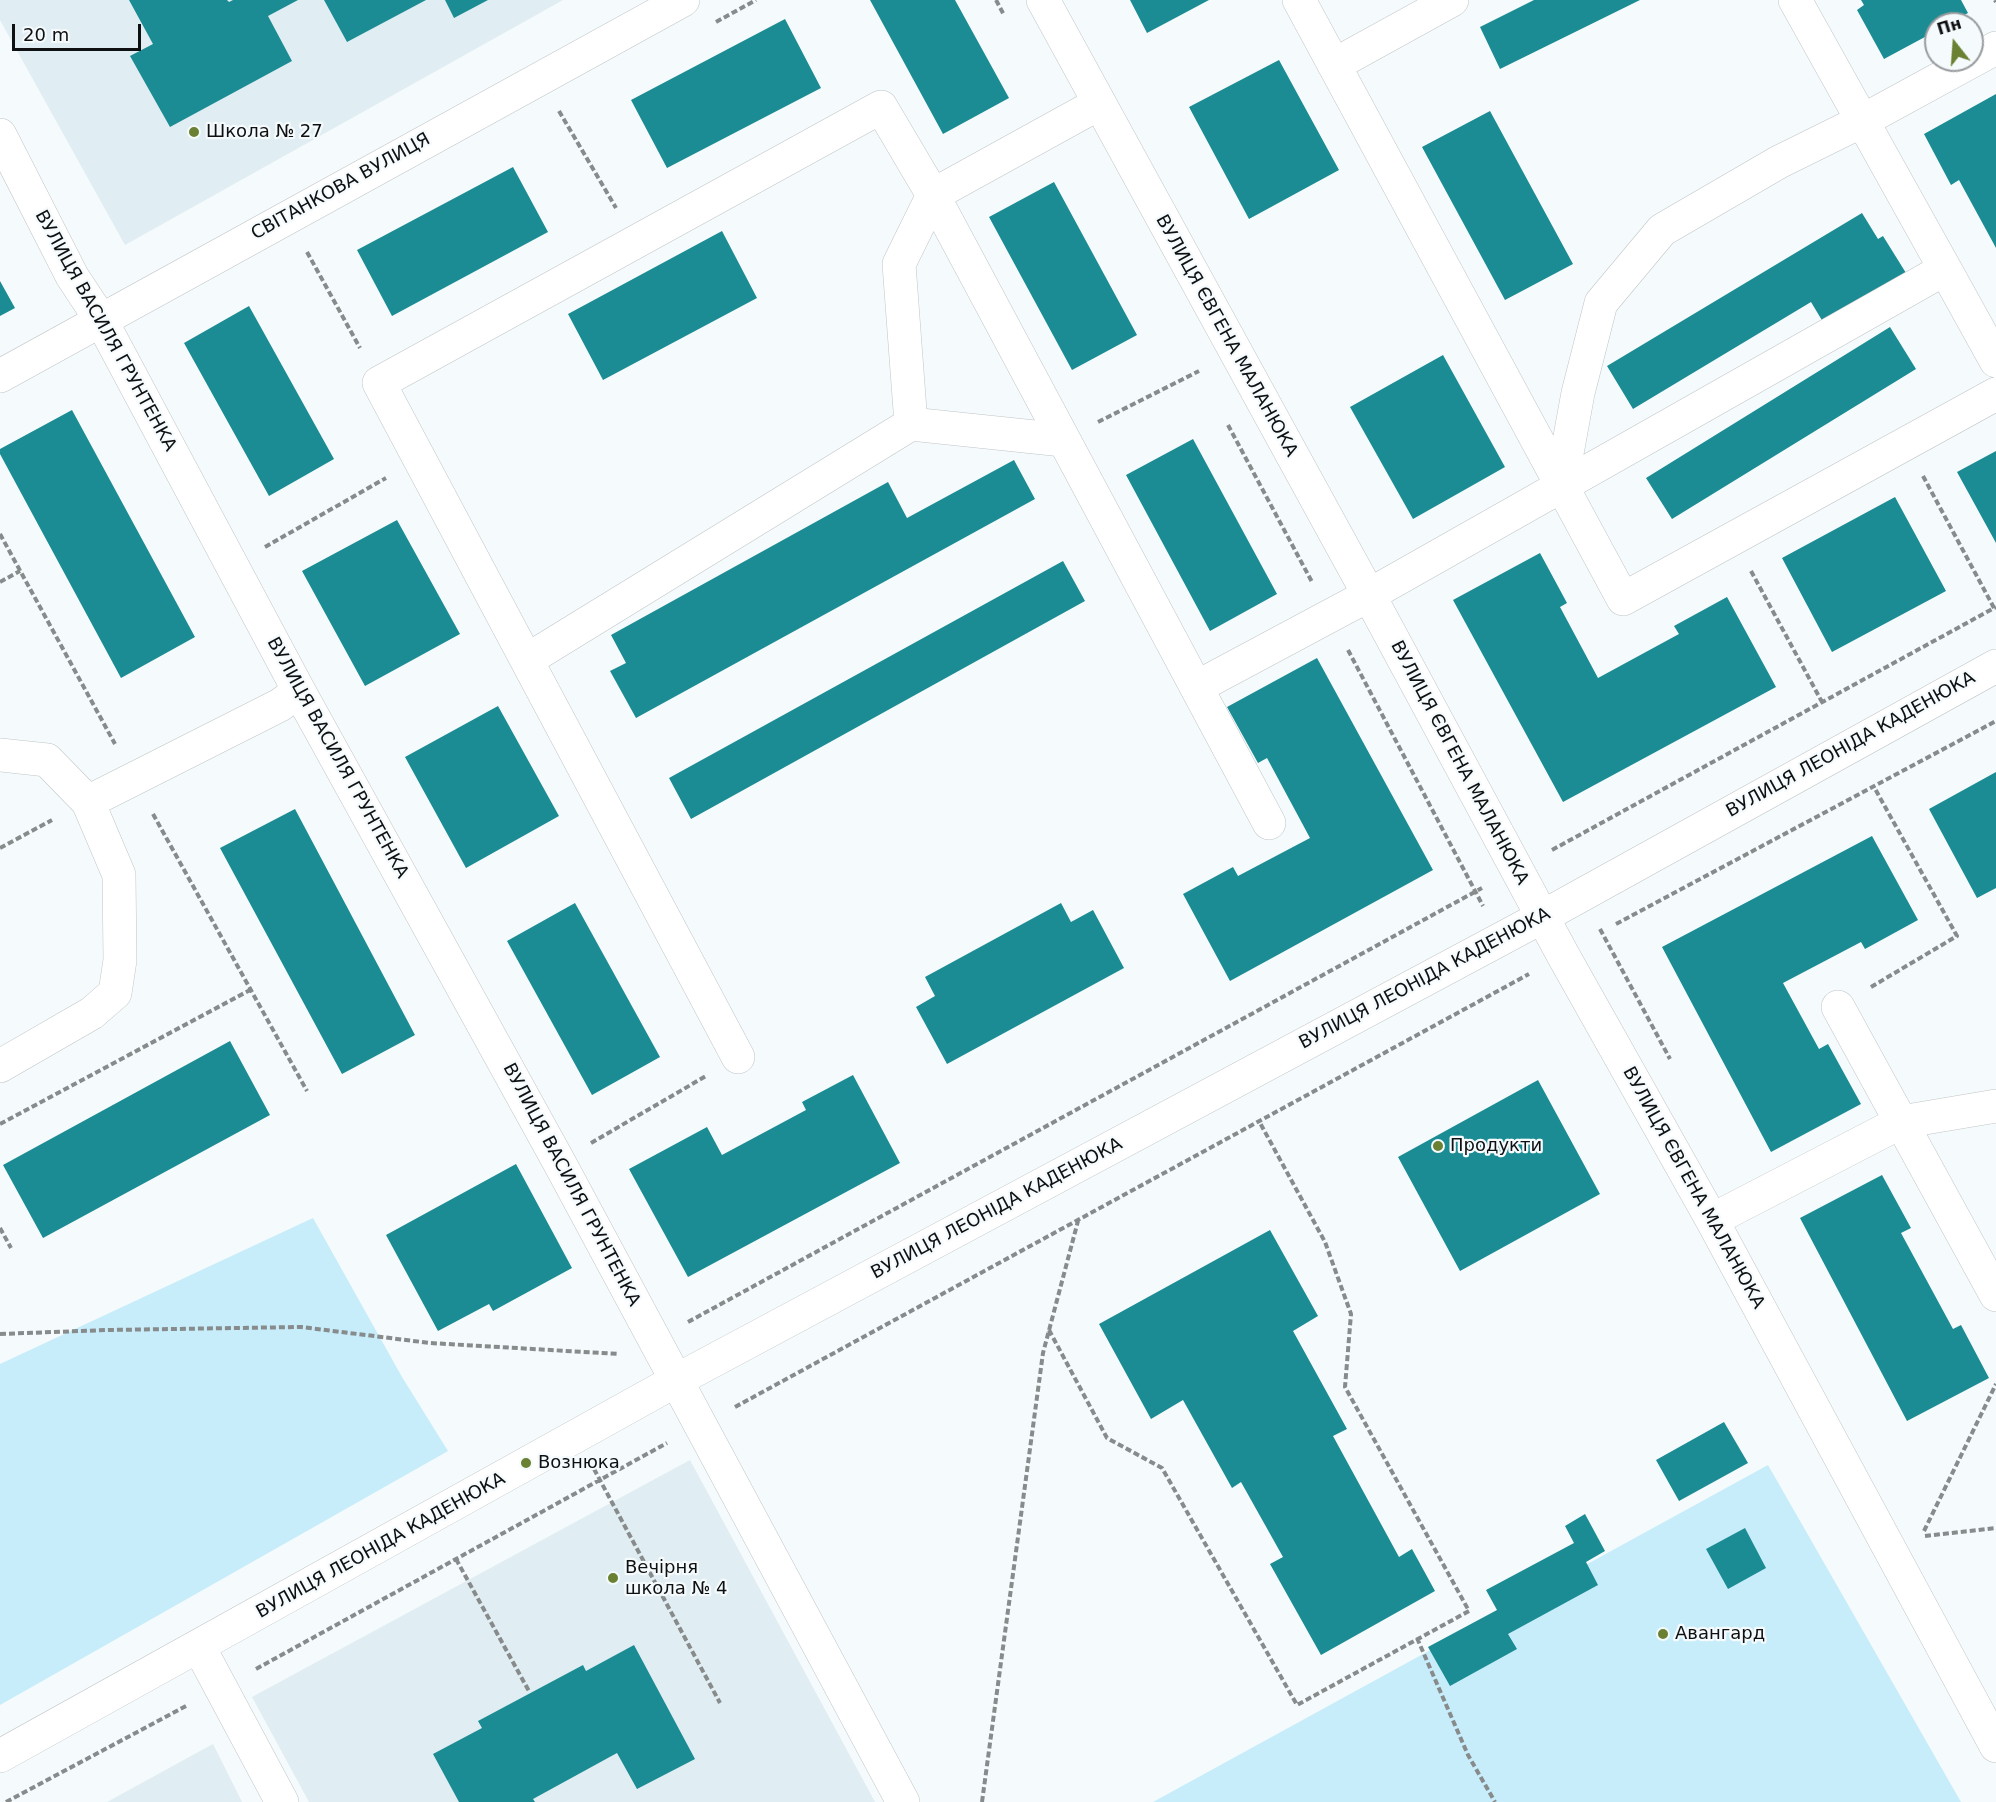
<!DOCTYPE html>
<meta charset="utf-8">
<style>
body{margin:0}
#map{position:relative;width:1996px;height:1802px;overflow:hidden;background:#f5fafc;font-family:"DejaVu Sans",sans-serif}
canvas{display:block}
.north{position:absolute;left:1924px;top:12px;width:60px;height:60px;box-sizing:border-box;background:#f5fafc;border:2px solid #999c9e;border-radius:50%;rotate:343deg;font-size:16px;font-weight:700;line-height:24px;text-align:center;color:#0e1011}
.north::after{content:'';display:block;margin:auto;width:21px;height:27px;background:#6a8032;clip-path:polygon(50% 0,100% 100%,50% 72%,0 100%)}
.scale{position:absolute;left:12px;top:24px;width:129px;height:27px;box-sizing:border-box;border:3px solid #0e1011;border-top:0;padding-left:8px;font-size:18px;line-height:21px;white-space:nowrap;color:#0e1011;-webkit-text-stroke:4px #f5fafc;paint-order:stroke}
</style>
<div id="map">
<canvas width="1996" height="1802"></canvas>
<div class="north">Пн</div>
<div class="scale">20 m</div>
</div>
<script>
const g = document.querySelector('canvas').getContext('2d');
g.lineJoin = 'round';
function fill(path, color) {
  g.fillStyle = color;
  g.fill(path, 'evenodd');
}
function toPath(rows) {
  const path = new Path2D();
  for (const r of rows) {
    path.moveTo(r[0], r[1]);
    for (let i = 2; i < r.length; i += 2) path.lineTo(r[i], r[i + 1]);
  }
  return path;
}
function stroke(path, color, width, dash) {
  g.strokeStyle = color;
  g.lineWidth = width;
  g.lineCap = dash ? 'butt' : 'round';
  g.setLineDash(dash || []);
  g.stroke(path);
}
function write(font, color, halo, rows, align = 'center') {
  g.font = font + ' "DejaVu Sans",sans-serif';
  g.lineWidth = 4.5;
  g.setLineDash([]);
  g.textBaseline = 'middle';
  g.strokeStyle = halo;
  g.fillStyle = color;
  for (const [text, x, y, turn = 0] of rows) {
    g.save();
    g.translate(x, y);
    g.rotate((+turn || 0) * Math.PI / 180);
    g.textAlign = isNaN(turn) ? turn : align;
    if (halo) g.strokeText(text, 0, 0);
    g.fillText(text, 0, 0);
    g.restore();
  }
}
const built = toPath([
 [0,0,563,0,125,245,0,20],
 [690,1460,875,1802,309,1802,252,1697],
 [213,1744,242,1802,107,1802]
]);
const green = toPath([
 [313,1218,402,1377,448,1451,0,1705,0,1364],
 [1768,1465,1961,1802,1153,1802]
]);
const building = toPath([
 [129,0,227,0,229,2,233,0,298,0,268,16,292,61,170,127,130,56,153,44],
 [324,0,426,0,347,42],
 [445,0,488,0,454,18],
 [870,0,955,0,1009,98,943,134],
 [1130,0,1209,0,1147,33],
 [1534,0,1640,0,1500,69,1480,27],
 [1861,0,1961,0,1968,13,1948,24,1936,24,1936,31,1884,59,1857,10,1864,5],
 [785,19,821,88,667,168,631,100],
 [1279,60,1339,170,1249,219,1189,107],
 [1996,94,1996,248,1959,180,1951,185,1924,134],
 [1490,111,1573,264,1505,300,1422,147],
 [513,167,548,232,392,316,357,250],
 [1054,182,1137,335,1072,370,989,217],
 [1862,213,1878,239,1883,236,1906,273,1823,322,1811,302,1633,409,1607,366],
 [722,231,757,298,603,380,568,314],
 [0,281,15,308,0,316],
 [249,306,334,459,269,496,184,343],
 [1890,327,1916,369,1672,519,1646,478],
 [1443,355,1505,467,1413,519,1350,407],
 [72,410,195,637,121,678,0,454,0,449],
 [1193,439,1277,594,1210,631,1126,475],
 [1996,451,1996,543,1957,472],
 [1014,460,1035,499,636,718,610,671,626,663,611,635,888,482,907,518],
 [1895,497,1946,591,1832,652,1782,558],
 [397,520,460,634,365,686,302,571],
 [1540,553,1567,603,1560,607,1598,678,1679,634,1674,626,1727,597,1776,687,1563,802,1453,600],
 [1063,561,1085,601,691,819,669,778],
 [1317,658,1433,870,1230,981,1183,894,1233,867,1238,876,1310,838,1267,758,1258,763,1227,707],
 [498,706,559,816,466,868,405,757],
 [1996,772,1996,888,1977,898,1929,809],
 [295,809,415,1035,342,1074,220,848],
 [1872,836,1918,920,1865,949,1861,942,1783,983,1819,1049,1828,1044,1861,1104,1771,1152,1662,947],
 [575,903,660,1057,592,1095,507,941],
 [1061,903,1071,922,1093,910,1124,968,947,1064,916,1007,935,996,925,977],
 [230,1041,270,1115,43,1238,3,1165],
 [853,1075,900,1163,688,1277,629,1169,707,1127,722,1155,806,1110,802,1102],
 [1538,1080,1600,1194,1460,1271,1398,1157],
 [516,1164,572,1268,493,1311,489,1304,438,1331,386,1235],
 [1882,1175,1911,1228,1901,1233,1953,1329,1961,1325,1989,1378,1907,1421,1800,1218],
 [1270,1230,1318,1316,1293,1331,1347,1429,1333,1436,1399,1557,1412,1549,1435,1591,1321,1655,1270,1564,1283,1557,1241,1482,1232,1488,1183,1400,1151,1419,1099,1324],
 [1724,1422,1748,1463,1679,1501,1656,1460],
 [1585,1514,1605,1551,1586,1562,1598,1585,1508,1634,1517,1649,1450,1686,1428,1647,1497,1610,1486,1590,1574,1543,1565,1526],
 [1745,1528,1766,1568,1728,1589,1706,1549],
 [634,1645,695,1759,637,1789,617,1753,533,1799,535,1802,459,1802,433,1754,482,1728,478,1721,583,1665,586,1671]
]);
const path = toPath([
 [996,0,1004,15],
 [1995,0,1996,2],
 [716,22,756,0],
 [559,111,616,208],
 [307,252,360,348],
 [1098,422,1199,371],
 [1228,425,1312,582],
 [1923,476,1994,608],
 [0,534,115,744],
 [265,547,386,478],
 [1751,571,1822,702],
 [0,582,20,571],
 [1348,650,1483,906],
 [153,814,307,1091],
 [0,848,52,820],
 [1552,850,1996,607],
 [1616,924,1996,721],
 [1600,929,1670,1059],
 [1871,987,1957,936,1874,787],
 [0,1124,250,990],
 [591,1143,706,1076],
 [0,1228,11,1248],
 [688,1322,1482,888],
 [1049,1330,1107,1438,1162,1468,1297,1705,1469,1611,1345,1387,1351,1314,1325,1242,1259,1121],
 [0,1334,108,1330,301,1327,430,1343,619,1354],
 [735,1407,1529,974],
 [594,1469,720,1703],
 [1924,1531,1996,1384],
 [1925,1536,1996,1528],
 [456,1559,530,1693],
 [1417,1638,1468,1755,1495,1802],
 [256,1669,667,1443],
 [6,1802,186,1706],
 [982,1802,1043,1353,1078,1221]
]);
const minor = toPath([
 [1043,0,1369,595,1563,955,1712,1220,1996,1746],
 [1299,0,1623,599,1996,394],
 [1334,65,1452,0],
 [1098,104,933,195,1269,823],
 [0,135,72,276,101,320,299,691,559,1162,903,1802],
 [1945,269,1996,361],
 [0,376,683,0],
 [911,424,1063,440],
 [1561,486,1578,393,1601,303,1662,230,1779,162,1862,121,1996,48],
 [527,660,911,424,899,264,933,195,881,107,379,383,738,1057],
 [1197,687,1369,595,1945,269,1795,0],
 [0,755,47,760,88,802,119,875,120,960,115,993,92,1013,0,1066],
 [88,802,280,705,299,691],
 [1996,1106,1901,1122,1996,1295],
 [1712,1220,1901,1122,1838,1007],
 [199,1647,282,1802],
 [0,1756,677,1380,1542,917,1996,666]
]);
const markers = [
 [194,132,6,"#6a8032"],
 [1438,1146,6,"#6a8032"],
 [526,1463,6,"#6a8032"],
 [613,1578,6,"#6a8032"],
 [1663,1634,6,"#6a8032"]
];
const poiNames = [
 ["Школа № 27",206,132],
 ["Продукти",1450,1146],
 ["Вознюка",538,1463],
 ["Вечірня",625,1568],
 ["школа № 4",625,1589],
 ["Авангард",1675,1634]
];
const streetNames = [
 ["СВІТАНКОВА ВУЛИЦЯ",341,187,-29],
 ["ВУЛИЦЯ ВАСИЛЯ ГРУНТЕНКА",105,331,61],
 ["ВУЛИЦЯ ЄВГЕНА МАЛАНЮКА",1226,336,61],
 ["ВУЛИЦЯ ЛЕОНІДА КАДЕНЮКА",1851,745,-29],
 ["ВУЛИЦЯ ВАСИЛЯ ГРУНТЕНКА",337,758,61],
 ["ВУЛИЦЯ ЄВГЕНА МАЛАНЮКА",1459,763,62],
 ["ВУЛИЦЯ ЛЕОНІДА КАДЕНЮКА",1425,979,-28],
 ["ВУЛИЦЯ ВАСИЛЯ ГРУНТЕНКА",571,1185,62],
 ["ВУЛИЦЯ ЄВГЕНА МАЛАНЮКА",1693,1188,61],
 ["ВУЛИЦЯ ЛЕОНІДА КАДЕНЮКА",997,1209,-28],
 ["ВУЛИЦЯ ЛЕОНІДА КАДЕНЮКА",381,1546,-29]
];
fill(built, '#e0edf2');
fill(green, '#c7edfa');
fill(building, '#1b8c93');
stroke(minor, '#c0c5c7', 34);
stroke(path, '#878b8c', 4, [6, 3]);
stroke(minor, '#fff', 33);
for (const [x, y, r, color] of markers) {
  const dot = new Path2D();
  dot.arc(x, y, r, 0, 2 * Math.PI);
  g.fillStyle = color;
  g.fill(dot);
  stroke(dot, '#f5fafc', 2);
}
write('18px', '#0e1011', '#f5fafc', poiNames, 'left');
write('18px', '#0e1011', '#f5fafc', streetNames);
</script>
